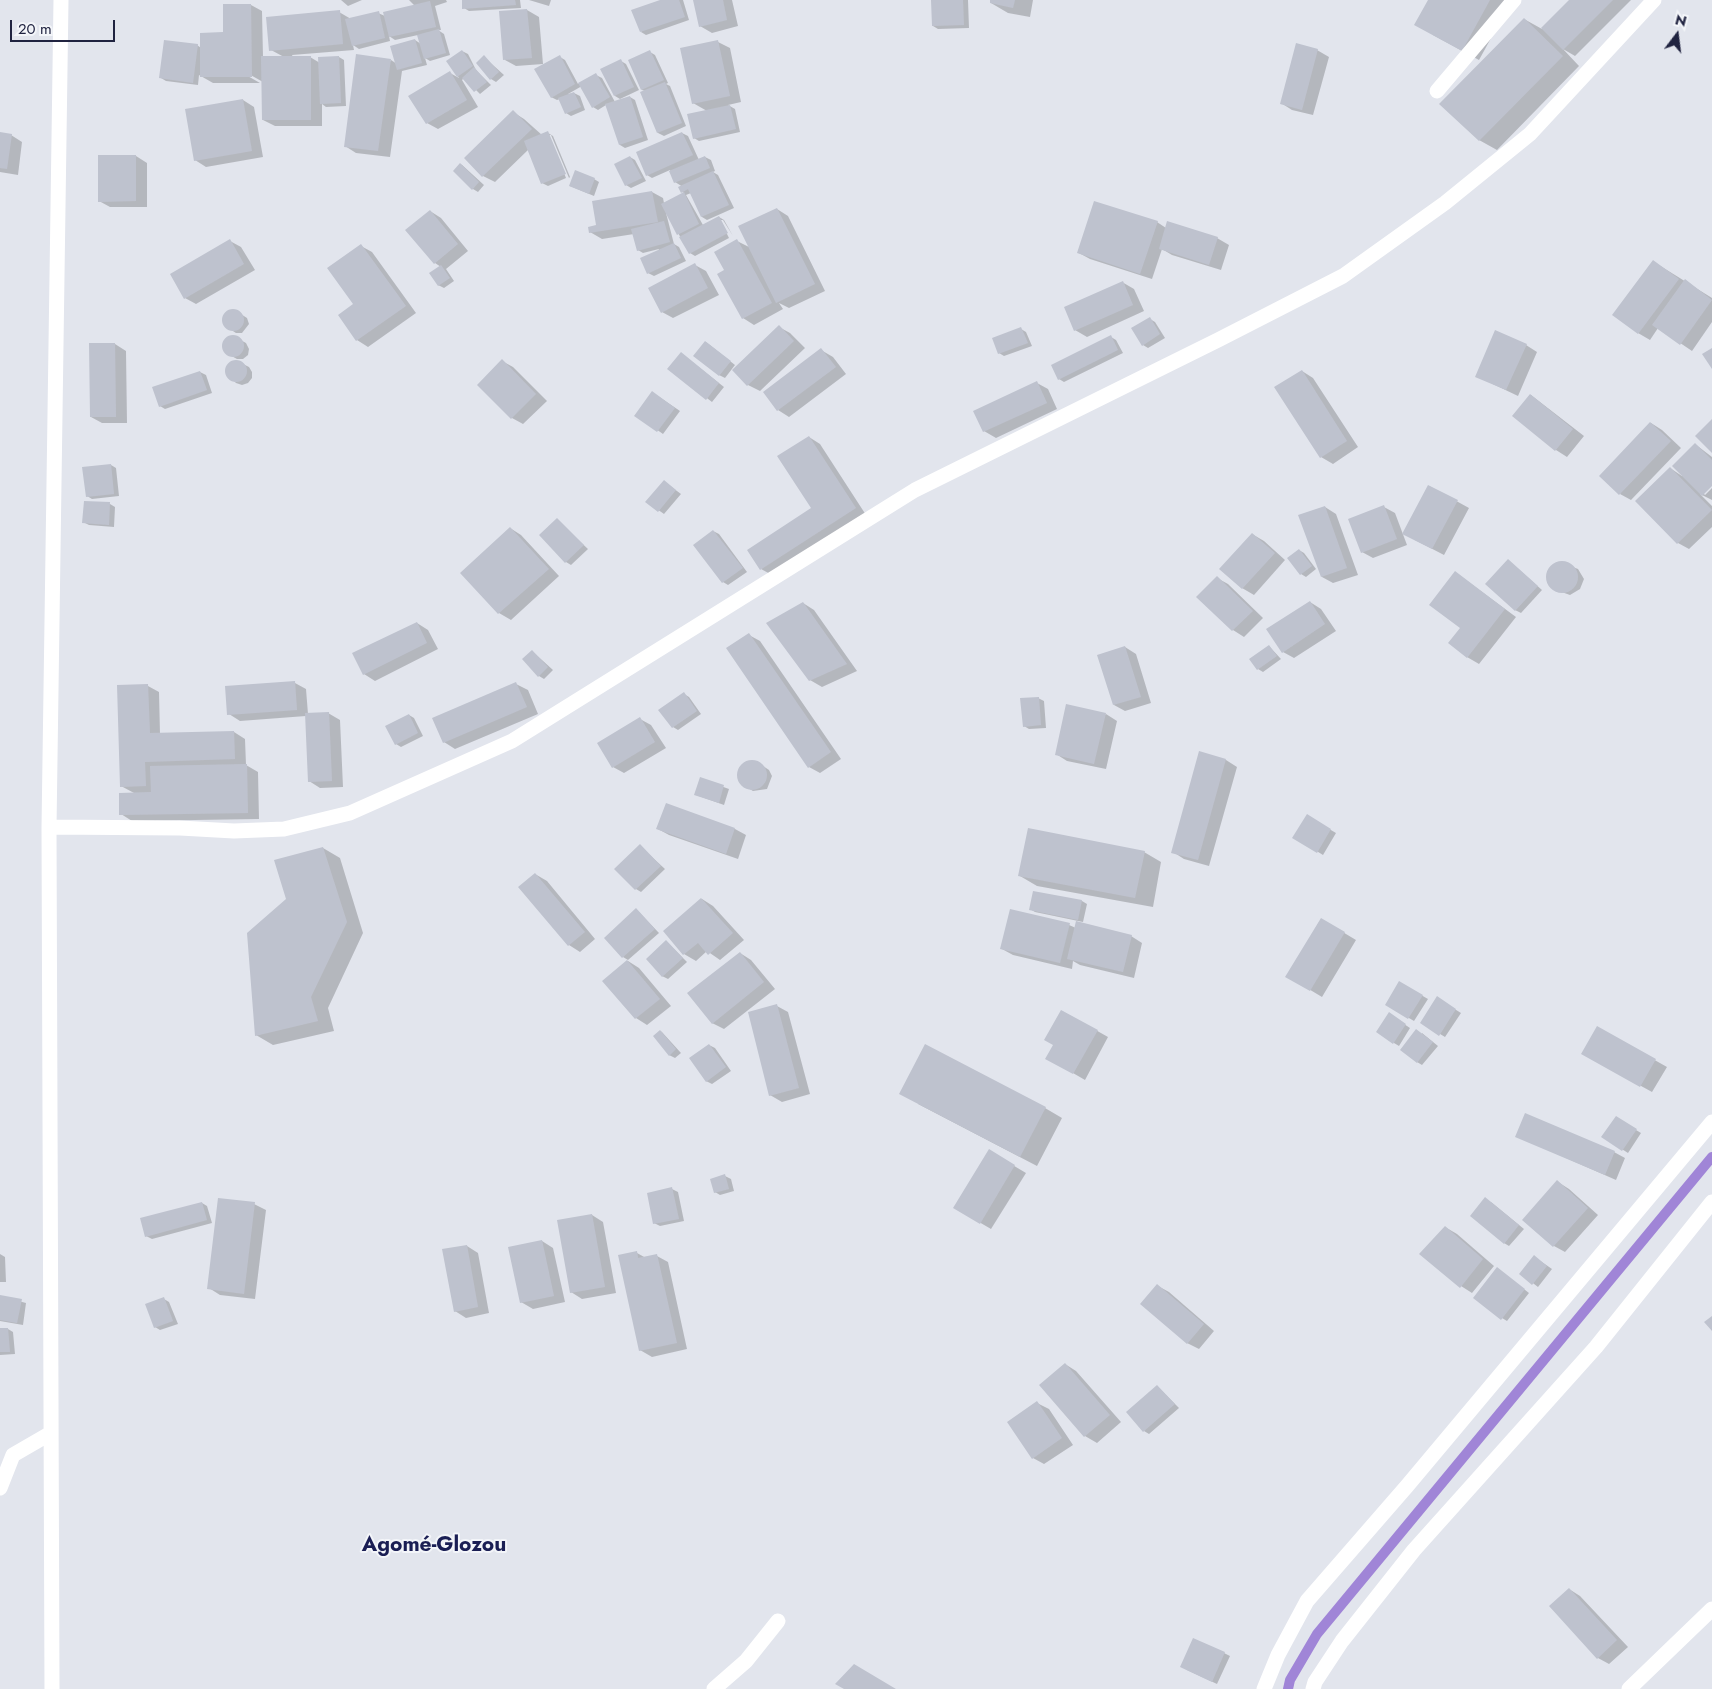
<!DOCTYPE html>
<meta charset="utf-8">
<style>
body{margin:0}
#map{position:relative;width:1712px;height:1689px;overflow:hidden;background:#e2e5ed;font-family:Jost,sans-serif}
canvas{display:block}
.north{position:absolute;left:1652px;top:10px;width:50px;height:50px;-webkit-text-stroke:4px #f3f5f9;paint-order:stroke;rotate:15deg;font-size:14px;font-weight:700;line-height:20px;text-align:center;color:#202340}
.north::after{content:'';display:block;margin:auto;width:18px;height:22px;background:#202340;clip-path:polygon(50% 0,100% 100%,50% 72%,0 100%)}
.scale{position:absolute;left:10px;top:20px;width:105px;height:22px;box-sizing:border-box;border:2px solid #202340;border-top:0;padding-left:6px;font-size:15px;line-height:18px;white-space:nowrap;color:#202340;-webkit-text-stroke:4px #f3f5f9;paint-order:stroke}
</style>
<div id="map">
<canvas width="1712" height="1689"></canvas>
<div class="north">N</div>
<div class="scale">20 m</div>
</div>
<script>
const g = document.querySelector('canvas').getContext('2d');
g.lineJoin = 'round';
function fill(path, color) {
  g.fillStyle = color;
  g.fill(path, 'evenodd');
}
function toPath(rows) {
  const path = new Path2D();
  for (const r of rows) {
    if (r.length === 3) {
      path.moveTo(r[0] + r[2], r[1]);
      path.arc(r[0], r[1], r[2], 0, 2 * Math.PI);
      continue;
    }
    path.moveTo(r[0], r[1]);
    for (let i = 2; i < r.length; i += 2) path.lineTo(r[i], r[i + 1]);
  }
  return path;
}
function stroke(path, color, width, dash) {
  g.strokeStyle = color;
  g.lineWidth = width;
  g.lineCap = dash ? 'butt' : 'round';
  g.setLineDash(dash || []);
  g.stroke(path);
}
function write(font, color, halo, rows, align = 'center') {
  g.font = font + ' Jost,sans-serif';
  g.lineWidth = 4;
  g.setLineDash([]);
  g.textBaseline = 'middle';
  g.strokeStyle = halo;
  g.fillStyle = color;
  for (const [text, x, y, turn = 0] of rows) {
    g.save();
    g.translate(x, y);
    g.rotate((+turn || 0) * Math.PI / 180);
    g.textAlign = isNaN(turn) ? turn : align;
    if (halo) g.strokeText(text, 0, 0);
    g.fillText(text, 0, 0);
    g.restore();
  }
}
const shadow = toPath([
 [341,0,362,0,348,6],
 [409,0,446,0,447,2,435,6,441,30,438,30,444,34,450,55,430,61,425,58,427,65,402,71,390,157,356,153,345,146,391,60,397,64,415,40,421,44,418,35,395,40,389,36,390,41,359,49,353,45,354,50,292,55,293,57,310,57,320,63,339,57,344,60,346,106,326,107,322,104,322,126,275,126,263,120,263,82,247,73,246,75,260,83,213,83,199,75,198,85,166,81,161,78,197,45,201,48,224,33,251,5,262,11,263,57,284,57,271,50,339,12,351,19,378,13,385,16,415,6],
 [463,0,520,0,521,8,469,11,464,8],
 [529,0,551,0,549,6],
 [664,0,683,0,689,20,646,35,641,32],
 [694,0,732,0,738,26,712,33,700,26],
 [932,0,968,0,969,28,938,29,933,26],
 [992,0,1033,0,1030,17,1008,13,991,3],
 [1429,0,1512,0,1479,60,1433,35],
 [1570,0,1631,0,1575,56,1563,49,1579,66,1497,150,1479,140,1524,19,1542,29],
 [527,10,539,17,543,64,516,66,505,60,501,12],
 [718,42,730,48,741,102,728,105,735,109,740,132,699,141,694,138,707,111,693,103],
 [1317,50,1329,57,1313,115,1292,110,1281,103],
 [462,51,468,54,476,70,491,85,480,94,464,78,462,80,478,107,438,129,427,123,450,73,459,78,448,61],
 [650,52,655,55,668,83,666,84,670,86,686,126,664,136,658,133,642,93,645,91,642,90],
 [484,57,504,75,496,82,491,79],
 [560,57,565,60,578,84,596,75,602,78,615,102,630,97,635,100,648,140,625,148,620,145,606,105,598,110,593,107,582,86,568,94,574,93,580,96,585,110,571,116,566,113,560,99,557,100,551,97],
 [621,61,626,64,639,90,620,99,615,96],
 [243,100,254,107,263,157,206,167,195,160],
 [513,112,524,119,542,135,548,133,553,136,570,177,569,178,551,135,549,135,566,178,548,186,542,183,529,149,495,182,483,176,466,158],
 [682,133,688,136,699,160,705,157,711,160,715,171,713,172,718,175,734,208,707,220,702,217,691,193,686,195,703,225,719,217,724,220,733,236,723,220,720,220,729,238,695,256,690,253,666,213,674,244,679,247,686,261,654,276,648,273,659,249,643,253,638,250,634,234,602,239,590,232,652,192,663,198,664,203,684,193,682,192,683,187,675,182,670,170,652,178,647,175],
 [0,134,11,135,22,142,18,175,0,172],
 [136,156,147,163,147,207,110,207,99,201],
 [630,157,635,160,646,181,631,188,626,185],
 [461,164,484,185,478,192,473,189],
 [594,179,599,182,594,196,570,186],
 [777,209,788,216,825,291,789,308,779,303,783,309,754,325,743,318,725,270,737,241,751,248],
 [430,211,441,218,468,251,446,269,454,281,444,288,438,285,441,267,435,263],
 [1157,222,1166,228,1217,238,1229,245,1221,270,1172,255,1162,249,1152,279,1090,259,1079,253],
 [230,241,241,247,255,270,196,304,185,298],
 [361,246,372,252,416,313,368,347,357,340,355,304],
 [1654,262,1712,298,1712,322,1692,351,1658,328,1650,340,1638,333],
 [695,265,706,271,719,295,673,318,662,312],
 [1122,282,1134,289,1144,311,1087,337,1075,330],
 [229,311,236,311,247,318,249,324,242,333,236,333,225,326,223,321,225,315],
 [1150,319,1155,322,1165,338,1148,348,1143,345],
 [779,327,790,333,805,348,760,391,748,385,734,370],
 [1021,329,1026,332,1032,346,1004,356,999,353],
 [229,337,235,337,246,343,249,349,248,355,243,359,237,359,226,353,223,347,224,341],
 [1111,337,1116,340,1123,353,1064,382,1059,379],
 [706,342,735,365,725,378,719,375],
 [115,344,126,351,127,423,102,423,91,417],
 [1526,345,1537,352,1518,396,1476,376],
 [821,350,833,357,846,374,789,417,778,410],
 [686,357,724,387,712,402,669,369],
 [237,361,249,367,252,372,252,378,248,383,242,385,236,383,227,374,227,368,231,362],
 [502,361,513,367,547,401,523,424,512,418],
 [1302,371,1313,378,1358,447,1333,464,1321,457],
 [200,372,206,375,212,393,165,409,160,406],
 [1037,383,1048,389,1057,409,996,438,984,431],
 [1531,395,1584,436,1567,457,1556,450,1514,415],
 [658,396,680,411,663,434,636,415],
 [1651,423,1662,430,1681,448,1631,500,1620,494],
 [809,437,820,444,866,515,772,575,761,569,813,509],
 [1695,444,1712,457,1712,485,1703,493,1705,495,1712,488,1712,500,1700,494,1712,506,1712,527,1689,549,1678,543,1670,468,1682,476],
 [111,465,116,468,119,496,92,499,87,496],
 [669,485,681,494,664,514,647,502],
 [1429,486,1469,508,1444,555,1415,540],
 [85,502,110,504,115,507,114,527,89,525,83,522],
 [1325,507,1336,514,1358,575,1333,583,1322,577],
 [1384,507,1395,513,1407,545,1373,558,1362,552],
 [557,520,588,549,571,565,566,562],
 [510,528,521,535,559,576,511,620,499,613,462,573],
 [713,531,719,534,747,572,728,585,723,582,695,545],
 [1252,534,1264,541,1285,560,1254,595,1242,588],
 [1299,550,1304,553,1316,569,1306,577,1301,574],
 [1508,560,1542,590,1521,613,1515,610],
 [1560,562,1578,569,1584,579,1580,589,1570,595,1553,589,1548,579,1551,568],
 [1455,572,1516,617,1479,664,1467,657],
 [1217,578,1228,584,1263,618,1244,637,1233,630,1198,597],
 [1310,602,1321,609,1336,631,1294,658,1283,652],
 [803,603,814,610,857,671,822,687,810,680],
 [417,623,428,630,438,649,375,681,364,674],
 [749,635,760,641,841,759,820,773,809,767],
 [1269,646,1281,659,1263,672,1258,669],
 [1125,647,1136,654,1151,703,1125,711,1114,705],
 [532,651,553,670,544,679,539,676],
 [295,683,306,689,308,714,328,713,340,720,343,787,320,788,309,781,306,716,240,721,229,714],
 [516,684,528,690,538,714,455,749,444,742],
 [148,686,159,692,160,734,234,732,245,739,246,765,258,772,259,819,132,821,121,814,134,793,121,786],
 [684,694,689,697,701,714,678,730,673,727],
 [1038,698,1044,701,1046,728,1029,729,1024,726],
 [1106,714,1117,721,1106,769,1067,761,1056,754],
 [409,715,414,718,423,736,401,747,396,744],
 [640,719,651,725,666,748,624,773,613,767],
 [1200,753,1226,760,1237,767,1209,866,1184,859,1173,852],
 [750,761,757,762,769,770,772,776,767,789,753,791,741,784,738,777,739,770,743,764],
 [701,779,729,789,724,805,696,795],
 [1307,816,1336,833,1323,855,1294,837],
 [658,829,735,829,746,835,738,859,669,835],
 [640,846,665,869,641,892,636,889],
 [323,848,340,858,363,933,328,1008,334,1031,273,1045,256,1035,287,900],
 [1144,852,1161,862,1153,907,1037,886,1020,876],
 [535,874,547,881,595,939,580,952,569,945],
 [702,899,713,906,744,940,720,960,707,951,696,961,684,954,665,931],
 [1082,901,1087,904,1083,922,1035,912,1030,909],
 [637,910,659,933,628,960,623,957],
 [1321,919,1356,940,1322,997,1287,976],
 [1069,925,1076,928,1131,936,1142,943,1134,978,1080,965,1073,961,1072,969,1013,955,1002,949],
 [667,942,687,962,668,979,662,976],
 [740,953,751,960,775,989,724,1029,712,1023],
 [628,961,639,968,671,1006,647,1025,636,1018,604,981],
 [1400,983,1428,999,1414,1021,1387,1005],
 [1437,998,1461,1013,1445,1037,1422,1023],
 [777,1006,788,1012,810,1094,782,1102,770,1095],
 [1062,1011,1108,1037,1085,1080,1047,1058,1055,1045],
 [1389,1014,1410,1028,1399,1046,1394,1043],
 [1598,1028,1667,1067,1652,1092,1583,1054],
 [661,1031,681,1053,675,1058,669,1055],
 [1422,1033,1438,1046,1422,1065,1417,1062],
 [709,1045,715,1048,731,1071,712,1084,706,1081],
 [918,1104,1045,1108,1062,1118,1037,1166],
 [1616,1118,1641,1133,1628,1153,1603,1137],
 [1516,1136,1614,1152,1625,1158,1616,1180],
 [989,1151,1026,1173,991,1229,955,1208],
 [725,1176,731,1179,734,1191,720,1195,715,1192],
 [1558,1182,1569,1189,1598,1215,1565,1252,1554,1246],
 [672,1189,678,1192,684,1221,660,1226,654,1223],
 [1491,1202,1524,1229,1509,1246,1504,1243],
 [202,1203,207,1206,212,1223,152,1239,146,1236],
 [254,1204,266,1210,255,1299,220,1295,209,1288],
 [592,1215,603,1222,616,1293,582,1299,571,1292],
 [1445,1227,1457,1234,1494,1266,1472,1293,1461,1286],
 [542,1241,553,1248,565,1302,533,1309,521,1302],
 [467,1246,478,1253,489,1313,466,1318,455,1311],
 [637,1253,646,1258,657,1256,668,1262,687,1349,652,1357,640,1350],
 [0,1254,5,1257,6,1282,0,1282],
 [1539,1260,1552,1269,1538,1287,1521,1274],
 [1502,1272,1529,1293,1507,1321,1502,1318],
 [1158,1286,1169,1292,1214,1331,1199,1349,1187,1343],
 [0,1296,26,1303,23,1325,0,1321],
 [164,1299,169,1302,178,1324,160,1330,155,1327],
 [8,1329,13,1332,15,1354,0,1355,0,1330],
 [1065,1364,1076,1371,1121,1422,1097,1443,1085,1436,1041,1385],
 [1158,1387,1179,1408,1149,1434,1144,1431],
 [1037,1403,1049,1409,1073,1445,1044,1464,1033,1458],
 [1569,1589,1580,1596,1628,1647,1609,1664,1598,1658],
 [1224,1653,1230,1656,1217,1684,1187,1670]
]);
const stream = toPath([
 [1288,1689,1290,1680,1317,1634,1712,1157]
]);
const building = toPath([
 [462,0,515,0,516,5,462,9],
 [660,0,679,0,685,17,640,32,631,10],
 [693,0,723,0,727,20,699,27],
 [931,0,963,0,964,25,932,26],
 [990,0,1015,0,1013,8,990,3],
 [1428,0,1490,0,1462,51,1414,25],
 [1569,0,1613,0,1563,50,1541,28],
 [430,1,436,27,389,37,383,12],
 [223,4,251,4,252,77,200,77,200,33,223,32],
 [527,9,532,58,503,60,499,11],
 [340,10,343,44,269,51,266,17],
 [379,11,385,38,352,46,345,19],
 [1524,18,1563,56,1479,141,1439,104],
 [439,29,446,53,424,59,417,35],
 [415,39,422,63,397,70,390,46],
 [164,40,198,44,193,83,159,78],
 [718,40,730,96,692,104,680,48],
 [1296,43,1318,49,1302,110,1280,104],
 [462,50,473,66,457,77,446,61],
 [650,50,664,80,641,90,628,60],
 [356,54,391,59,378,151,344,147],
 [484,55,499,72,490,80,476,63],
 [560,55,575,84,551,98,534,69],
 [261,56,311,56,311,120,262,120],
 [339,56,341,103,320,104,318,57],
 [621,59,634,87,614,96,600,69],
 [474,67,487,82,474,92,462,78],
 [450,71,467,100,426,124,408,96],
 [596,73,610,97,592,108,578,83],
 [665,82,682,123,657,133,640,92],
 [574,92,581,107,565,114,558,98],
 [630,96,643,137,619,145,605,104],
 [243,99,252,151,194,161,185,109],
 [730,105,736,129,693,139,687,114],
 [513,110,532,129,482,177,464,158],
 [548,131,566,174,541,184,524,141],
 [0,132,12,134,7,169,0,168],
 [682,132,693,155,646,176,636,152],
 [98,155,136,155,136,201,98,202],
 [630,156,642,178,625,186,614,164],
 [705,156,710,168,674,183,669,171],
 [460,163,479,182,472,190,453,171],
 [575,170,595,178,589,194,569,186],
 [713,171,729,205,701,217,688,189,681,193,678,187],
 [652,191,658,222,589,233,588,227,596,225,592,201],
 [684,192,699,224,677,235,661,204],
 [1094,201,1158,221,1140,274,1077,253],
 [777,208,815,284,776,303,738,226],
 [430,210,458,244,434,264,405,230],
 [719,216,728,233,689,254,679,237],
 [664,221,670,242,637,251,631,229],
 [1167,221,1218,237,1209,265,1159,249],
 [230,239,244,264,184,299,170,274],
 [737,239,772,303,742,319,717,274,724,270,714,252],
 [674,243,681,258,647,274,640,258],
 [361,244,406,306,356,341,338,315,353,304,327,268],
 [1653,260,1679,279,1638,334,1612,315],
 [695,263,708,288,661,313,648,288],
 [441,265,450,278,438,286,429,273],
 [1685,279,1712,300,1680,345,1652,325],
 [1123,281,1133,305,1074,331,1064,307],
 [233,320,11],
 [1150,317,1160,334,1142,346,1131,328],
 [779,325,794,341,747,386,732,370],
 [1021,327,1028,343,998,354,992,338],
 [1495,330,1527,344,1506,390,1475,377],
 [1111,335,1118,350,1058,380,1051,365],
 [233,346,11],
 [705,341,731,361,719,376,693,356],
 [89,343,115,343,116,417,90,417],
 [821,348,836,367,777,411,763,392],
 [1712,348,1712,369,1702,354],
 [681,352,719,383,706,400,667,369],
 [502,359,536,394,511,419,477,385],
 [236,371,11],
 [1302,370,1347,441,1320,458,1274,387],
 [200,371,207,390,159,407,152,387],
 [1037,381,1047,403,983,432,973,411],
 [652,391,675,408,657,432,634,416],
 [1530,394,1573,429,1555,451,1512,416],
 [1712,419,1712,453,1695,436],
 [1650,422,1671,441,1619,495,1599,476],
 [809,436,856,508,760,570,747,550,811,508,777,456],
 [1695,443,1712,460,1712,486,1702,496,1672,466],
 [111,464,114,494,86,497,82,467],
 [1670,467,1712,510,1677,544,1635,501],
 [664,480,676,490,658,512,645,502],
 [1428,485,1458,500,1432,549,1402,534],
 [84,501,110,502,109,525,82,523],
 [1384,505,1397,539,1361,553,1348,519],
 [1325,506,1347,568,1321,577,1298,515],
 [557,518,584,545,565,563,539,535],
 [510,527,549,569,498,614,460,573],
 [713,530,743,568,722,583,693,545],
 [1252,533,1275,553,1242,589,1219,569],
 [1299,549,1312,566,1300,575,1287,558],
 [1508,559,1538,586,1515,611,1485,584],
 [1562,577,16],
 [1455,571,1505,609,1467,658,1448,643,1460,628,1429,605],
 [1217,576,1253,611,1232,631,1196,597],
 [1310,601,1325,624,1282,653,1266,629],
 [803,602,847,664,809,681,766,623],
 [417,622,427,643,363,675,352,653],
 [749,633,831,752,808,768,726,648],
 [1269,645,1277,656,1257,670,1249,659],
 [1125,646,1141,697,1113,705,1097,655],
 [532,650,548,667,538,677,522,659],
 [295,681,297,710,227,715,225,686],
 [516,682,527,707,443,743,432,718],
 [148,684,150,733,234,731,235,759,145,762,146,786,120,787,117,685],
 [684,692,697,711,672,728,658,710],
 [1039,697,1041,725,1023,727,1020,698],
 [1066,704,1106,713,1094,764,1055,755],
 [329,712,332,781,308,782,305,713],
 [409,714,418,733,395,745,385,726],
 [640,717,655,742,612,768,597,743],
 [1199,751,1226,759,1198,860,1171,853],
 [752,775,15],
 [247,764,248,813,119,815,119,793,151,792,150,766],
 [700,777,724,785,719,803,694,795],
 [666,803,735,828,726,854,656,829],
 [1307,814,1331,829,1317,853,1292,838],
 [1028,828,1145,851,1135,898,1018,876],
 [640,844,661,866,635,890,614,869],
 [323,847,347,922,311,997,318,1021,255,1036,247,933,286,899,274,860],
 [535,873,585,932,568,946,518,887],
 [1033,891,1082,900,1078,920,1029,910],
 [701,898,733,933,708,955,698,943,683,955,663,931],
 [636,908,655,929,622,958,604,938],
 [1010,909,1070,923,1060,963,1000,949],
 [1321,918,1345,932,1310,991,1285,977],
 [1076,921,1132,935,1123,972,1067,959],
 [666,940,683,958,662,977,646,959],
 [740,952,764,982,712,1024,687,993],
 [627,960,660,999,635,1019,602,981],
 [1399,981,1423,995,1408,1019,1385,1005],
 [1437,996,1456,1009,1439,1036,1420,1023],
 [777,1004,799,1088,769,1096,748,1012],
 [1061,1010,1098,1030,1073,1074,1045,1059,1053,1045,1044,1040],
 [1389,1012,1406,1024,1393,1044,1376,1032],
 [1597,1026,1656,1059,1640,1087,1581,1054],
 [1416,1029,1433,1042,1417,1063,1400,1050],
 [660,1030,676,1049,669,1056,653,1036],
 [709,1044,726,1067,706,1082,689,1058],
 [925,1044,1046,1107,1020,1157,899,1094],
 [1525,1113,1615,1151,1605,1175,1515,1137],
 [1616,1116,1637,1129,1622,1151,1601,1137],
 [989,1149,1015,1165,980,1224,953,1208],
 [725,1174,729,1189,714,1193,710,1179],
 [1557,1180,1588,1208,1553,1247,1522,1220],
 [672,1187,679,1219,653,1224,647,1193],
 [1485,1197,1519,1225,1504,1244,1470,1216],
 [218,1198,255,1202,244,1294,207,1289],
 [202,1202,207,1220,145,1237,140,1218],
 [592,1214,605,1287,570,1293,557,1220],
 [1445,1226,1483,1259,1460,1288,1419,1254],
 [542,1240,554,1296,520,1303,508,1247],
 [467,1245,478,1307,454,1312,442,1249],
 [637,1251,638,1258,657,1254,677,1343,639,1351,618,1255],
 [1534,1255,1547,1266,1532,1285,1519,1274],
 [1497,1267,1525,1289,1501,1320,1473,1298],
 [1157,1284,1204,1324,1187,1344,1140,1304],
 [0,1295,22,1299,17,1323,0,1320],
 [164,1297,173,1321,154,1328,145,1304],
 [1712,1316,1712,1331,1704,1322],
 [0,1328,8,1328,10,1352,0,1352],
 [1065,1363,1110,1415,1084,1437,1039,1385],
 [1157,1385,1175,1404,1143,1432,1126,1412],
 [1037,1401,1062,1438,1032,1459,1007,1422],
 [1569,1588,1617,1640,1597,1659,1549,1606],
 [1193,1638,1225,1652,1212,1682,1180,1667],
 [854,1664,896,1689,844,1689,835,1684]
]);
const minor = toPath([
 [1437,91,1514,0],
 [49,827,180,828,234,831,284,829,350,813,512,741,915,490,1218,340,1343,276,1445,203,1530,134,1654,0],
 [0,1488,13,1455,51,1433],
 [52,1689,49,827,61,0],
 [714,1689,746,1661,778,1621],
 [1264,1689,1278,1655,1307,1601,1407,1486,1712,1122],
 [1313,1689,1315,1682,1342,1641,1414,1550,1596,1347,1712,1202],
 [1629,1689,1712,1609]
]);
const quarterNames = [
 ["Agomé-Glozou",434,1546]
];
fill(shadow, '#0003');
stroke(stream, '#a085d7', 10);
fill(building, '#bec2ce');
stroke(minor, '#fff', 15);
write('bold 21px', '#1a1e54', '#f3f5f9', quarterNames);
</script>
